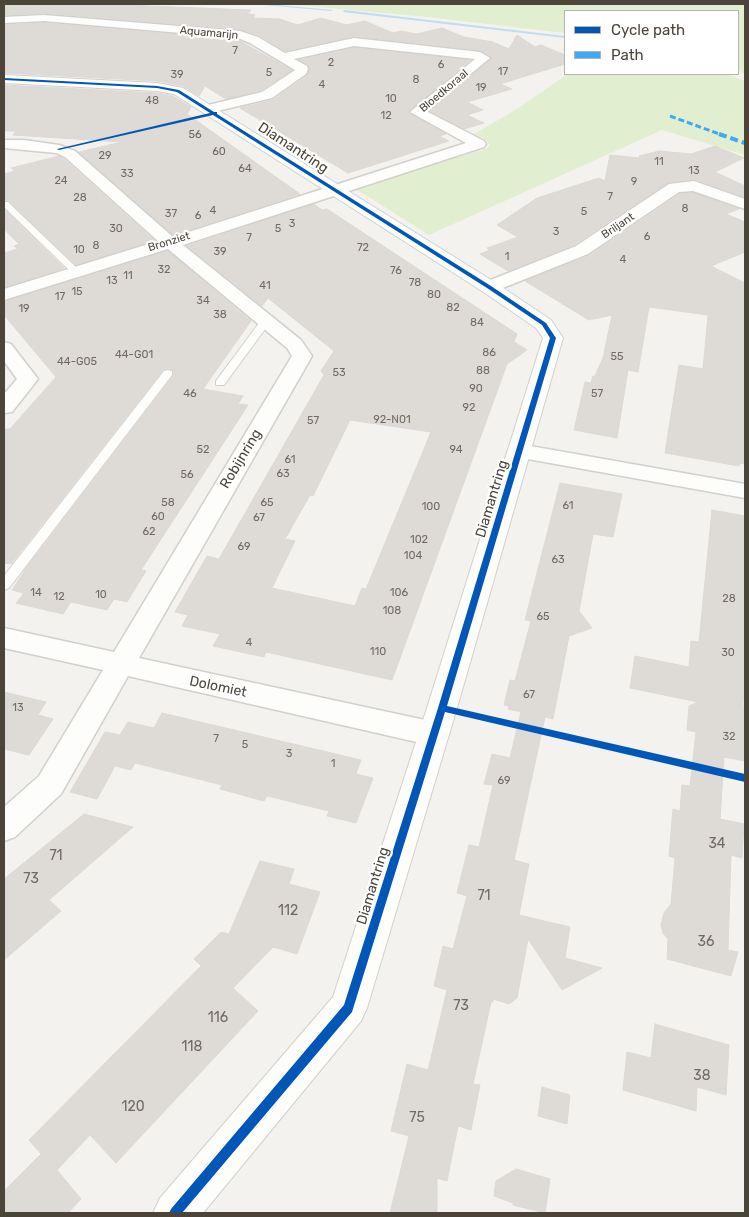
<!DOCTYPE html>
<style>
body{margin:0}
#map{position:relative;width:749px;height:1217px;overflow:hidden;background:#f4f2ee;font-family:Rubik,sans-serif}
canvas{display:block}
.frame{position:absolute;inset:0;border:5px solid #4b4439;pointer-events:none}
.legend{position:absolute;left:564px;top:10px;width:175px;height:65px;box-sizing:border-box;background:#fff;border:1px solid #b7b4b0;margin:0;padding:6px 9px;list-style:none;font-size:15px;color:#4b4439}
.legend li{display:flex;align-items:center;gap:10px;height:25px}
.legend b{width:25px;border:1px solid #b7b4b0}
</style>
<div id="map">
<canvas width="749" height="1217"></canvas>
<div class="frame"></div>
<ul class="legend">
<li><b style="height:6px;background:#0057b8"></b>Cycle path</li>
<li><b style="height:6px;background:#3fa9f5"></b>Path</li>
</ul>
</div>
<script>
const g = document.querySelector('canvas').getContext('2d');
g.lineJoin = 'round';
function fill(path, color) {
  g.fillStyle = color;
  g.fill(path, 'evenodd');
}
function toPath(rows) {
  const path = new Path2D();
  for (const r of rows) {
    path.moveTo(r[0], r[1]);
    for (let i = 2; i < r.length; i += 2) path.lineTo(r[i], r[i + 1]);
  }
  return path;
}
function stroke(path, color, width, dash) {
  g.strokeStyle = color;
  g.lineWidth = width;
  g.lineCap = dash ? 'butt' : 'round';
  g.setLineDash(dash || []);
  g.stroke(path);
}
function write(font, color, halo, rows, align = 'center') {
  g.font = font + ' Rubik,sans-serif';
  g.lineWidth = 4.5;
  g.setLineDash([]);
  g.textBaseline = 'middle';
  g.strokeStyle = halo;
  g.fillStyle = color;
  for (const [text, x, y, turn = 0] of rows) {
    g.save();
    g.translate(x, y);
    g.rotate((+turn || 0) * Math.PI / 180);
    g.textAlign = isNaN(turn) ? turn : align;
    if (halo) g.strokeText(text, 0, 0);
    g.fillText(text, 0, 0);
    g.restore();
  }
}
const green = toPath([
 [745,4,745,74,738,70,738,11,565,11,565,33,428,17,296,5],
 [568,74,726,74,745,81,745,155,662,130,429,235,353,187,486,149,490,145,486,140,474,134,512,112]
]);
const stream = toPath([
 [253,4,266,4,333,10,331,11,253,4],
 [344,10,565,36,565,38,343,12,344,10]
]);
const building = toPath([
 [4,4,124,4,123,5,251,10,248,14,255,15,253,18,280,19,297,25,321,18,346,25,365,21,393,33,401,31,417,34,442,28,464,37,493,42,509,49,517,35,535,47,541,45,565,55,565,64,500,84,512,89,467,102,483,110,467,115,484,123,464,129,429,111,491,59,491,56,480,50,354,36,285,51,259,35,240,29,44,13,4,15,4,4],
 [44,23,238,40,292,70,261,90,226,99,205,86,199,96,183,86,157,81,4,73,4,25,44,23],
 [354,48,470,60,408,112,446,134,439,136,449,141,348,173,240,108,273,100,307,76,309,65,299,60,354,48],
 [4,85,157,93,173,96,191,107,187,114,300,194,173,235,79,152,122,142,13,135,16,131,4,131,4,85],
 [715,146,744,158,715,172,745,186,745,197,695,179,669,182,575,244,508,271,480,254,490,250,487,248,518,237,497,225,537,198,599,178,605,181,610,155,640,158,639,156,659,151,691,154,715,146],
 [59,156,64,159,154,240,76,265,9,201,4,200,4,174,15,171,11,168,59,156],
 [693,193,739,209,726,214,745,222,745,252,711,266,745,283,745,464,740,463,739,466,665,453,679,365,703,369,708,315,649,307,638,372,628,370,617,438,574,430,585,382,591,383,593,376,595,376,603,358,612,315,589,320,525,281,589,256,680,194,693,193],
 [314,204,322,210,327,209,517,334,514,342,527,350,507,364,392,680,266,652,264,657,213,646,220,634,182,626,188,615,175,612,207,556,219,559,324,375,321,371,334,351,268,298,262,306,187,246,314,204],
 [350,420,431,432,366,589,362,588,355,606,272,588,295,541,285,539,310,495,313,496,350,420],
 [4,209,64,268,4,287,4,253,18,249,14,246,19,244,4,229,4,209],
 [168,251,251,321,203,389,243,396,238,404,248,405,141,570,146,571,127,602,114,599,107,610,71,602,63,614,16,603,24,593,12,590,27,567,173,376,174,371,168,368,163,370,11,564,4,563,4,429,10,429,56,377,4,315,4,302,168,251],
 [560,483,622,494,613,537,593,534,579,611,592,628,569,636,553,719,545,717,514,860,529,864,519,915,570,927,565,958,602,968,562,990,528,939,517,998,509,1004,493,999,493,1002,491,1002,473,1084,480,1085,471,1130,458,1126,447,1181,437,1178,437,1213,390,1213,409,1136,391,1131,407,1064,428,1070,447,990,434,986,443,946,453,949,467,896,457,893,469,845,479,847,493,785,484,784,492,754,510,758,521,712,508,709,509,706,504,705,510,680,515,681,531,621,525,620,560,483],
 [712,510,745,516,745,661,743,706,745,707,745,761,724,757,720,819,744,824,742,858,731,855,728,950,738,952,731,976,667,959,668,939,663,933,661,925,664,913,671,904,675,858,669,856,673,809,680,811,682,785,690,786,696,732,687,730,689,706,698,702,630,688,635,656,689,667,691,641,699,642,712,510],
 [4,692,46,702,38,715,53,719,29,755,4,749,4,692],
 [162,713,361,760,356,774,373,778,356,823,327,816,329,811,267,796,264,801,220,789,222,785,135,763,131,770,115,766,97,799,70,792,105,732,120,735,128,722,154,728,162,713],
 [84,814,133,827,49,900,61,911,4,960,4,879,84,814],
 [260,861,294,869,289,884,320,892,297,954,273,947,233,988,258,1011,116,1163,90,1135,57,1170,81,1199,68,1213,4,1213,4,1191,41,1154,29,1140,201,966,194,959,221,932,229,934,260,861],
 [655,1024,729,1045,726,1095,697,1087,696,1111,623,1090,627,1052,651,1058,655,1024],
 [542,1087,570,1095,567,1124,538,1116,542,1087],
 [516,1169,550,1179,545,1213,513,1205,513,1203,494,1196,496,1181,516,1169]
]);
const service = toPath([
 [4,202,8,202,79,270,79,274,73,274,4,207,4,202],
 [266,318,271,321,224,385,216,385,216,381,262,319,266,318],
 [168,370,172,371,172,375,9,588,4,590,4,576,164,371,168,370]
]);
const minor = toPath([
 [44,15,240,31,258,37,285,53,354,38,480,52,490,58,426,111,484,141,486,144,484,147,183,245,301,340,312,356,139,658,434,722,444,726,449,734,444,742,434,746,128,676,61,794,15,837,4,841,4,807,39,776,103,670,4,648,4,628,114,652,292,356,287,348,168,249,4,300,4,289,158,241,65,157,56,153,4,148,4,140,24,140,59,145,75,151,173,237,466,143,410,112,475,59,354,46,294,59,307,66,308,69,306,74,272,98,209,113,202,109,204,106,262,92,295,70,250,43,238,38,44,21,4,23,4,17,44,15],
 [694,181,745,199,745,209,693,191,679,192,588,254,495,291,483,291,480,287,483,283,576,246,669,184,694,181],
 [4,342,11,344,38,379,12,412,4,413,4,394,17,379,4,361,4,342],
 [519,444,745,484,745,498,511,456,508,451,511,446,519,444]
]);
const tertiary = toPath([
 [4,75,157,83,183,88,496,283,551,320,563,338,457,708,367,1008,361,1021,203,1213,153,1213,160,1198,333,997,427,708,543,338,536,328,482,291,174,94,157,91,4,83,4,75]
]);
const quietFar1 = toPath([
 [670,116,722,135]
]);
const quiet = toPath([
 [719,134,745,143]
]);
const cycleway = toPath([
 [4,78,157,86,179,90,214,112,217,112,217,114,491,286,546,323,556,338,447,706,745,774,745,782,445,712,352,1012,182,1213,169,1213,171,1209,344,1005,438,708,550,338,542,325,487,288,213,115,59,150,57,149,210,113,177,92,157,88,4,80,4,78]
]);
const farStreetnames = [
 ["Aquamarijn",209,33,5],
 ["Bloedkoraal",444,91,-40],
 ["Briljant",618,226,-34],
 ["Bronziet",169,242,-17]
];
const numberNames = [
 ["7",235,51],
 ["2",331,63],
 ["6",441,65],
 ["17",503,72],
 ["5",269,73],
 ["39",177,75],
 ["8",416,80],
 ["4",322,85],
 ["19",481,88],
 ["10",391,99],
 ["48",152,101],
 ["12",386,116],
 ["56",195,135],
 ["60",219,152],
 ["29",105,156],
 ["11",659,162],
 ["64",245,169],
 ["13",694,171],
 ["33",127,174],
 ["24",61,181],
 ["9",634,182],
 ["7",610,197],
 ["28",80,198],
 ["8",685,209],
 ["4",213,211],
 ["5",584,212],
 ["37",171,214],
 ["6",198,216],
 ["3",292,224],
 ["30",116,229],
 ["5",278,229],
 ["3",556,232],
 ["6",647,237],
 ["7",249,238],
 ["8",96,246],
 ["72",363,248],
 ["10",79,250],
 ["39",220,252],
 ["1",507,257],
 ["4",623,260],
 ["32",164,270],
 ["76",396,271],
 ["11",128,276],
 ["13",112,281],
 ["78",415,283],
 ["41",265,286],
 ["15",77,292],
 ["80",434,295],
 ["17",60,297],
 ["34",203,301],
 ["82",453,308],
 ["19",24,309],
 ["38",220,315],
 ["84",477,323],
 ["86",489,353],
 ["44-G01",134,355],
 ["55",617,357],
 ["44-G05",77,362],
 ["88",483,371],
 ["53",339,373],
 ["90",476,389],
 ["46",190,394],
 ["57",597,394],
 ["92",469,408],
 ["92-N01",392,420],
 ["57",313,421],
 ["52",203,450],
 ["94",456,450],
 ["61",290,460],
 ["63",283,474],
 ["56",187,475],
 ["58",168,503],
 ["65",267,503],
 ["61",568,506],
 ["100",431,507],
 ["60",158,517],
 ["67",259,518],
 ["62",149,532],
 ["102",419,540],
 ["69",244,547],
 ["104",413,556],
 ["63",558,560],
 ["14",36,593],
 ["106",399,593],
 ["10",101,595],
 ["12",59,597],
 ["28",729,599],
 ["108",392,611],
 ["65",543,617],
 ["4",249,643],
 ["110",378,652],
 ["30",728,653],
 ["67",529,695],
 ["13",18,708],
 ["32",729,737],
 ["7",216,739],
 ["5",245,745],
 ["3",289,754],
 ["1",333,764],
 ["69",504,781]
];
const streetNames = [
 ["Diamantring",293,148,33],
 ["Robijnring",241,459,-59],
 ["Diamantring",492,499,-73],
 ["Dolomiet",218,687,12],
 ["Diamantring",373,886,-73]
];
const nearNumbernames = [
 ["34",717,844],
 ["71",56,856],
 ["73",31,879],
 ["71",484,896],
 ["112",288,911],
 ["36",706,942],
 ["73",461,1006],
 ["116",218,1018],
 ["118",192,1047],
 ["38",702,1076],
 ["120",133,1107],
 ["75",417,1118]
];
fill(green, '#e1eecf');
fill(stream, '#c0ddf1');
fill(building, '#dedbd6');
stroke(building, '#dcd9d4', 1);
stroke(service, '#d2d0cb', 2);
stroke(minor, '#d2d0cb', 3);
stroke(tertiary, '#d2d0cb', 2);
fill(service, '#fdfdfc');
fill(minor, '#fdfdfc');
fill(tertiary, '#fdfdfc');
stroke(quietFar1, '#3fa9f5', 3, [6, 3]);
stroke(quiet, '#3fa9f5', 4, [8, 4]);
fill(cycleway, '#0057b8');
write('11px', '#4b4439', '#fff', farStreetnames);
write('11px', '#706a61', null, numberNames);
write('14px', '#4b4439', '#fff', streetNames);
write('14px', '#706a61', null, nearNumbernames);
</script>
